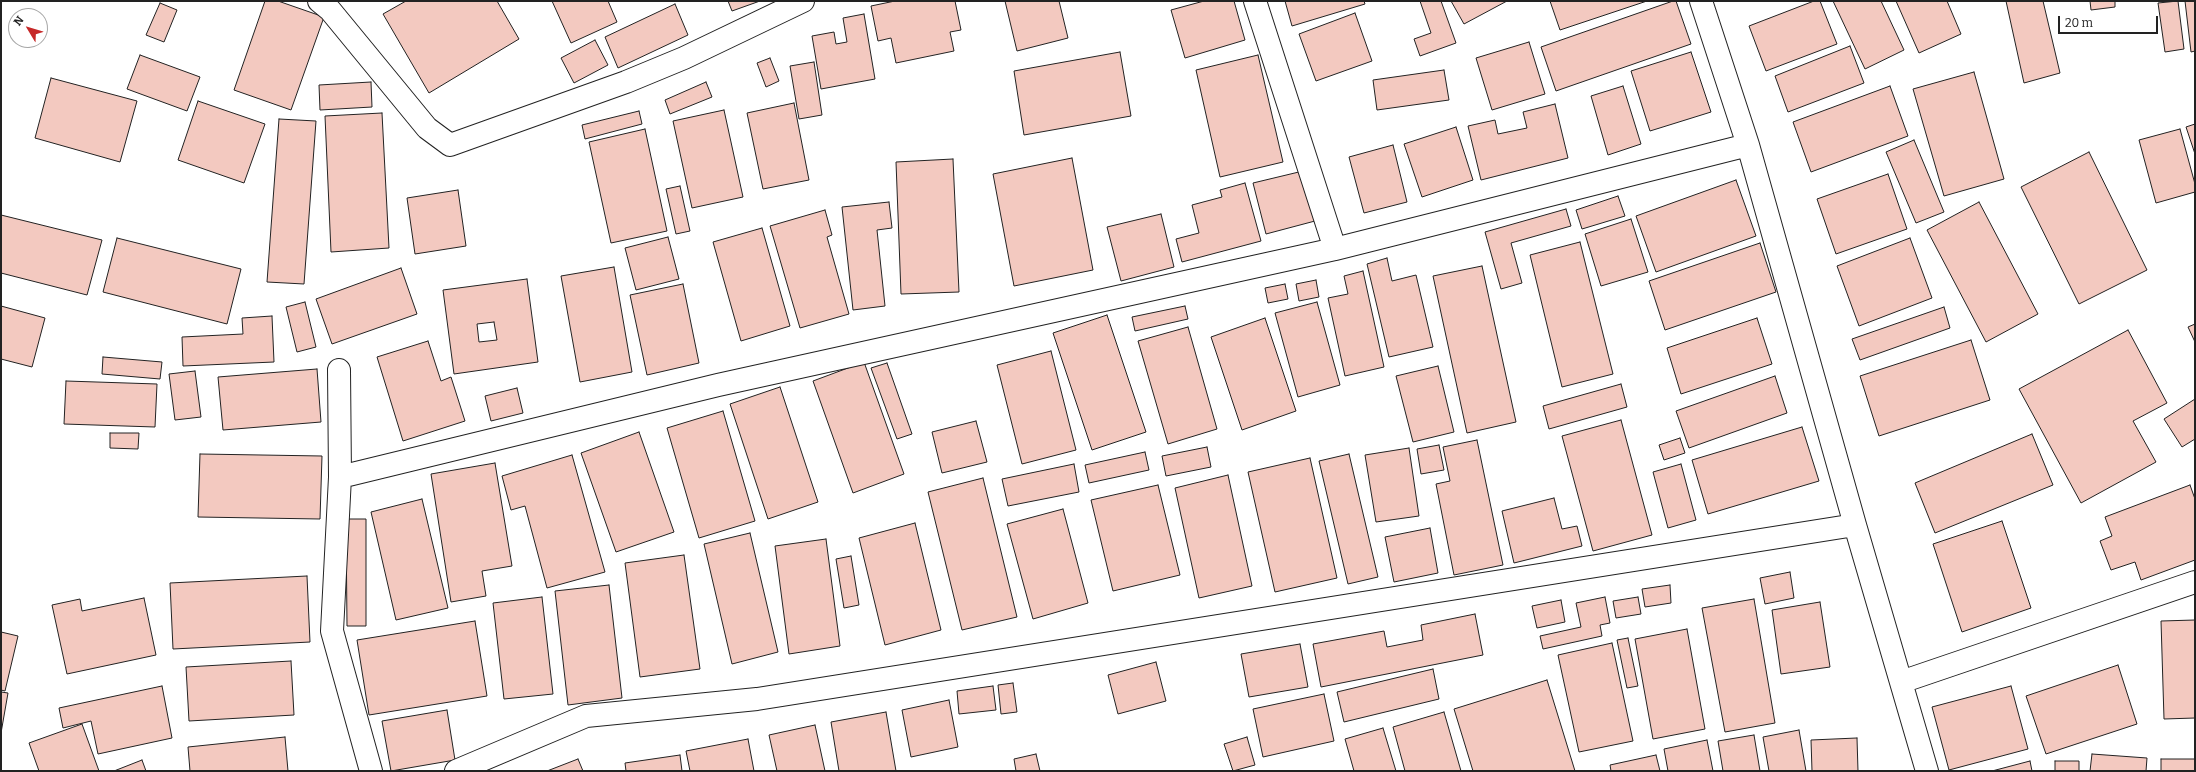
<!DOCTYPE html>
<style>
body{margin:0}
#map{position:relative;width:2196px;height:772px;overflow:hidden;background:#fff;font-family:Bitter,serif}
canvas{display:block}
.frame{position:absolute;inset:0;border:2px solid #222;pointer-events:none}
.north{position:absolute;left:8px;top:8px;width:40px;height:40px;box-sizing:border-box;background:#fff;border:1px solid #a7a7a7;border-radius:50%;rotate:308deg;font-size:11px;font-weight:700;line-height:16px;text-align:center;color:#222}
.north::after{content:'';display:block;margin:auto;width:14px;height:18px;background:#c62828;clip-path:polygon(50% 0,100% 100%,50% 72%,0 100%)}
.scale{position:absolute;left:2058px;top:16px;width:100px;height:18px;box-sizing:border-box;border:2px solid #222;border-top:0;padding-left:5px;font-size:12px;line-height:14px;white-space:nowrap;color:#222;-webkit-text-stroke:3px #fff;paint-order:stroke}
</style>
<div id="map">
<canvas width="2196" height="772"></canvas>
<div class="frame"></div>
<div class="north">N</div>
<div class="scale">20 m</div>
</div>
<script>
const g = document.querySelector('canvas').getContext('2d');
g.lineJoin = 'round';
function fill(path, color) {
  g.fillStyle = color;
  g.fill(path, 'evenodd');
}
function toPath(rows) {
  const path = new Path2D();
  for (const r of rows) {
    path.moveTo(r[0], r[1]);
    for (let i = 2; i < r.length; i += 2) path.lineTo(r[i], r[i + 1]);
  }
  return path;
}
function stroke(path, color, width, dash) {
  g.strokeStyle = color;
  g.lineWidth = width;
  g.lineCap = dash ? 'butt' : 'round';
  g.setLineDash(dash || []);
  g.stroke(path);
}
const building = toPath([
 [265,1,278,1,324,17,291,110,234,90,265,1],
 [406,1,497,1,519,39,429,93,383,14,406,1],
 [552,1,608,1,617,22,571,43,552,1],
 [728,1,760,1,732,11,728,1],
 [895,1,955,1,961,30,950,32,954,51,896,63,891,38,878,41,871,6,895,1],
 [1005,1,1059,1,1068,38,1017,51,1005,1],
 [1204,1,1234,1,1245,40,1185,58,1171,10,1204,1],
 [1285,1,1364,1,1365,4,1292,26,1285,1],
 [1420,1,1441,1,1456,43,1420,56,1414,39,1431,33,1420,1],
 [1451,1,1507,1,1464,24,1451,1],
 [1550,1,1647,1,1560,30,1550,1],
 [1673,1,1676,1,1691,44,1556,91,1541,47,1673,1],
 [1814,1,1820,1,1837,44,1766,71,1749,26,1814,1],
 [1833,1,1881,1,1904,50,1865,69,1833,1],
 [1896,1,1947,1,1961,34,1919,53,1896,1],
 [2006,1,2043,1,2060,73,2024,83,2006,1],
 [2090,1,2115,1,2115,7,2091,10,2090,1],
 [2178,1,2184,49,2165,52,2158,3,2178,1],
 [2185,1,2195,1,2195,51,2191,52,2185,1],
 [160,3,177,10,164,42,146,35,160,3],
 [675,4,688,35,618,68,605,37,675,4],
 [1355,13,1372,61,1316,81,1299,34,1355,13],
 [864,14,875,79,821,89,812,36,834,32,836,44,847,42,843,18,864,14],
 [595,40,608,65,574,83,561,58,595,40],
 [1529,42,1545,94,1492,110,1476,58,1529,42],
 [1850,46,1864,83,1788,112,1775,76,1850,46],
 [1120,52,1131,116,1024,135,1014,71,1120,52],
 [1691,52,1711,112,1650,131,1631,71,1691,52],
 [140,55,200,77,187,111,127,89,140,55],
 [1258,55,1283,162,1220,177,1196,70,1258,55],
 [770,58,779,81,766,87,757,63,770,58],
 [814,62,822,115,799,119,790,66,814,62],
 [1444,70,1449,100,1377,110,1373,80,1444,70],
 [1974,72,2004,179,1944,196,1913,89,1974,72],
 [51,78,137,101,120,162,35,138,51,78],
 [371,82,372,107,320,110,319,85,371,82],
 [706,82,712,97,670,114,665,100,706,82],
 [1623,86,1641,144,1608,155,1591,96,1623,86],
 [1890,86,1908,136,1811,172,1793,122,1890,86],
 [198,101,265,124,244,183,178,160,198,101],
 [794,103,809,180,763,189,747,113,794,103],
 [1555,104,1568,158,1481,180,1468,126,1495,120,1498,134,1527,128,1523,112,1555,104],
 [724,110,743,197,692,208,673,121,724,110],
 [639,111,642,124,585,139,582,125,639,111],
 [382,113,389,248,331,252,325,116,382,113],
 [279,119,316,121,304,284,267,282,279,119],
 [2195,124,2195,154,2186,127,2195,124],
 [1456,127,1473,180,1422,197,1404,144,1456,127],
 [645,129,667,231,611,243,589,142,645,129],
 [2180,129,2195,184,2195,192,2156,203,2139,140,2180,129],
 [1914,140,1944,212,1916,223,1886,152,1914,140],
 [1393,145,1407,202,1364,213,1349,157,1393,145],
 [2089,152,2147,270,2079,304,2021,187,2089,152],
 [1072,158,1093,270,1014,286,993,174,1072,158],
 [953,159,959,292,901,294,896,162,953,159],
 [1303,171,1315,221,1266,234,1253,183,1303,171],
 [1888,174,1907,229,1836,254,1817,199,1888,174],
 [1736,180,1756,236,1656,272,1636,216,1736,180],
 [1245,183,1261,241,1182,262,1176,239,1199,233,1192,205,1222,197,1220,190,1245,183],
 [680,186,690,231,676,234,666,189,680,186],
 [458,190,466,246,415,254,407,198,458,190],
 [1618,196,1625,216,1582,229,1576,210,1618,196],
 [889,202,892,228,877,230,885,306,853,310,842,207,889,202],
 [1979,202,2038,314,1986,342,1927,230,1979,202],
 [1566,209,1571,226,1511,243,1522,283,1501,289,1485,232,1566,209],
 [825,210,832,235,827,237,849,314,800,328,770,226,825,210],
 [1161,214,1174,267,1121,281,1107,227,1161,214],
 [1,215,102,240,87,295,1,273,1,215],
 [1631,219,1648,272,1601,286,1585,234,1631,219],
 [762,228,790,326,741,341,713,242,762,228],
 [668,237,679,279,636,290,625,248,668,237],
 [117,238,241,269,227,324,103,292,117,238],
 [1910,238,1932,298,1859,326,1837,266,1910,238],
 [1580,242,1613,374,1562,387,1530,255,1580,242],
 [1760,243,1776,292,1665,330,1649,281,1760,243],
 [1387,258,1392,281,1416,275,1433,347,1389,357,1367,264,1387,258],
 [1482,266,1516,422,1467,433,1433,276,1482,266],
 [614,267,632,372,580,382,561,276,614,267],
 [401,268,417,314,332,344,316,299,401,268],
 [1363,271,1384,367,1345,376,1328,298,1348,294,1344,276,1363,271],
 [527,279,538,362,454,374,443,290,527,279],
 [494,322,497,340,479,342,477,324,494,322],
 [1316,280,1319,297,1299,301,1296,284,1316,280],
 [683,284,699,363,647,375,630,295,683,284],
 [1285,284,1288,299,1268,303,1265,288,1285,284],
 [305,302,316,347,297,352,286,307,305,302],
 [1317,302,1340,385,1298,397,1275,313,1317,302],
 [1,306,45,318,32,367,1,359,1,306],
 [1185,306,1188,319,1135,331,1132,317,1185,306],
 [1944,307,1950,328,1860,360,1852,339,1944,307],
 [1107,315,1146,432,1092,450,1053,333,1107,315],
 [272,316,274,362,183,366,182,337,243,334,242,318,272,316],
 [1265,318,1296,411,1242,430,1211,337,1265,318],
 [1757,318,1772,364,1681,394,1667,348,1757,318],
 [2195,324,2195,342,2188,327,2195,324],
 [1188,327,1217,429,1168,444,1138,341,1188,327],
 [2128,330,2167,403,2133,421,2156,462,2081,503,2019,389,2128,330],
 [1971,340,1990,400,1879,436,1860,376,1971,340],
 [428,341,441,381,451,377,465,421,403,441,377,357,428,341],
 [1051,351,1076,450,1022,464,997,365,1051,351],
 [103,357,162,362,160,379,102,374,103,357],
 [864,362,904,474,853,493,813,381,864,362],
 [887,363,912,434,897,439,871,368,887,363],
 [1438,366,1454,432,1413,442,1396,376,1438,366],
 [317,369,321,422,223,430,218,377,317,369],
 [195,371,201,417,175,420,169,374,195,371],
 [1775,376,1787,413,1689,448,1676,411,1775,376],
 [66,381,157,384,155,427,64,424,66,381],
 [1621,384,1627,407,1549,429,1543,406,1621,384],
 [780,387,818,502,768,519,730,404,780,387],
 [517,388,523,413,491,421,485,396,517,388],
 [2195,399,2195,439,2182,447,2164,419,2195,399],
 [723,411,755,521,699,538,667,428,723,411],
 [1621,420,1652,535,1593,551,1562,436,1621,420],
 [976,421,987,462,942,473,932,432,976,421],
 [1802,427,1819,481,1708,514,1692,460,1802,427],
 [639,432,674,532,616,552,581,453,639,432],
 [110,433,139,433,138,449,110,448,110,433],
 [2032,434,2053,485,1935,533,1915,483,2032,434],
 [1680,438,1685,453,1664,460,1659,445,1680,438],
 [1477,440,1503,565,1454,575,1436,484,1450,481,1443,447,1477,440],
 [1439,445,1444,470,1421,474,1417,449,1439,445],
 [1207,447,1211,467,1166,476,1162,456,1207,447],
 [1409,448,1419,516,1376,522,1365,455,1409,448],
 [1145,452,1149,470,1089,483,1085,465,1145,452],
 [200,454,322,456,320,519,198,517,200,454],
 [1349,454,1378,577,1348,584,1319,461,1349,454],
 [572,455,605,572,547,588,525,506,511,510,502,476,572,455],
 [1310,458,1337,578,1275,592,1248,472,1310,458],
 [495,463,512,566,482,571,486,596,451,602,431,474,495,463],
 [1074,464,1079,492,1008,506,1002,479,1074,464],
 [1681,464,1696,520,1668,528,1653,472,1681,464],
 [1228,475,1252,586,1199,598,1175,488,1228,475],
 [983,478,1017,617,962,630,928,492,983,478],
 [1158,485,1180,575,1113,591,1091,500,1158,485],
 [2190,485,2195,499,2195,560,2141,580,2135,562,2111,570,2100,541,2112,536,2105,517,2190,485],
 [1554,498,1562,529,1577,526,1582,546,1514,563,1502,511,1554,498],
 [422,499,448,608,396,620,371,512,422,499],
 [1063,509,1088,603,1033,619,1007,524,1063,509],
 [346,519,366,519,366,626,347,626,346,519],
 [2002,521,2031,608,1962,632,1933,544,2002,521],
 [915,523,941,630,885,645,859,538,915,523],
 [1430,528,1438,573,1394,582,1385,537,1430,528],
 [750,533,778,652,732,664,704,544,750,533],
 [826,539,840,646,789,654,775,546,826,539],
 [684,555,700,669,640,677,625,563,684,555],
 [851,556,859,605,844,608,836,559,851,556],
 [1790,572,1794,598,1765,604,1760,578,1790,572],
 [307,576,310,642,173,649,170,583,307,576],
 [609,585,622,698,568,705,555,591,609,585],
 [1670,585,1671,603,1645,607,1642,589,1670,585],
 [542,597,553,694,504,699,493,603,542,597],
 [1605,597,1610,623,1600,625,1602,636,1543,649,1540,636,1581,627,1576,603,1605,597],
 [1638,597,1641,614,1616,618,1613,601,1638,597],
 [144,598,156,655,67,674,52,605,80,599,82,611,144,598],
 [1754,599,1775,723,1725,732,1702,608,1754,599],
 [1561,600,1565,622,1537,628,1532,606,1561,600],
 [1820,602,1830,667,1781,674,1772,610,1820,602],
 [1475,614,1483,655,1321,687,1313,644,1384,631,1387,647,1423,640,1421,625,1475,614],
 [2195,620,2195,718,2164,719,2161,621,2195,620],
 [475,621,487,696,369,715,357,640,475,621],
 [1687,629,1705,729,1653,739,1635,639,1687,629],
 [1,632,18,636,5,691,1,690,1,632],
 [1628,638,1638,686,1627,688,1617,640,1628,638],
 [1612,643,1633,741,1579,752,1558,655,1612,643],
 [1300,644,1308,687,1249,697,1241,654,1300,644],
 [291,661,294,715,189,721,186,667,291,661],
 [1156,662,1166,701,1118,714,1108,675,1156,662],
 [2118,665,2137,724,2046,754,2026,696,2118,665],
 [1433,669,1439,699,1344,722,1337,692,1433,669],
 [1547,680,1575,771,1473,771,1454,709,1547,680],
 [1013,683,1017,712,1001,714,998,685,1013,683],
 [162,686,172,738,98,754,91,721,63,728,59,708,162,686],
 [993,686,996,710,959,714,957,691,993,686],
 [2011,686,2028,749,1949,770,1932,707,2011,686],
 [1,692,8,693,1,733,1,692],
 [1324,694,1334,741,1263,757,1253,709,1324,694],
 [949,700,958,747,911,757,902,710,949,700],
 [447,710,455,760,391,771,382,721,447,710],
 [886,712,896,771,839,771,831,722,886,712],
 [1444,712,1461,771,1405,771,1393,727,1444,712],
 [82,724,99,771,39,771,29,743,82,724],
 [815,725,825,771,777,771,769,735,815,725],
 [1383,728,1396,771,1354,771,1345,739,1383,728],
 [1799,730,1806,771,1769,771,1763,737,1799,730],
 [1754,735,1760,771,1723,771,1718,741,1754,735],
 [285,737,288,771,190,771,188,747,285,737],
 [1247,737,1255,765,1233,771,1224,744,1247,737],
 [1857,738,1858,771,1812,771,1811,740,1857,738],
 [748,739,754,771,690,771,686,751,748,739],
 [1707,740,1713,771,1668,771,1664,749,1707,740],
 [1036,754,1040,771,1016,771,1014,759,1036,754],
 [2092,754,2147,758,2146,771,2090,771,2092,754],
 [680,755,682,771,626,771,625,763,680,755],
 [1656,755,1660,771,1611,771,1610,765,1656,755],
 [578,759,583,771,547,771,578,759],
 [2161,759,2195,759,2195,771,2161,771,2161,759],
 [142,760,146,771,114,771,142,760],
 [2030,761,2032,771,1992,771,2030,761],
 [2055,761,2079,761,2079,771,2055,771,2055,761]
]);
const street = toPath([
 [319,1,330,10,427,128,450,145,626,82,684,58,803,1],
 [1255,1,1335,249],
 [1701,1,1748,145,1855,525,1927,771],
 [339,370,340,477,332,631,371,771],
 [340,477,718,385,1335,249,1748,145],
 [1901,682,2195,582],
 [456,771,586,716,757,699,1855,525]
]);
fill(building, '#f3c9c0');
stroke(building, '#222', 1);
stroke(street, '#222', 24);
stroke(street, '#fff', 22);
</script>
